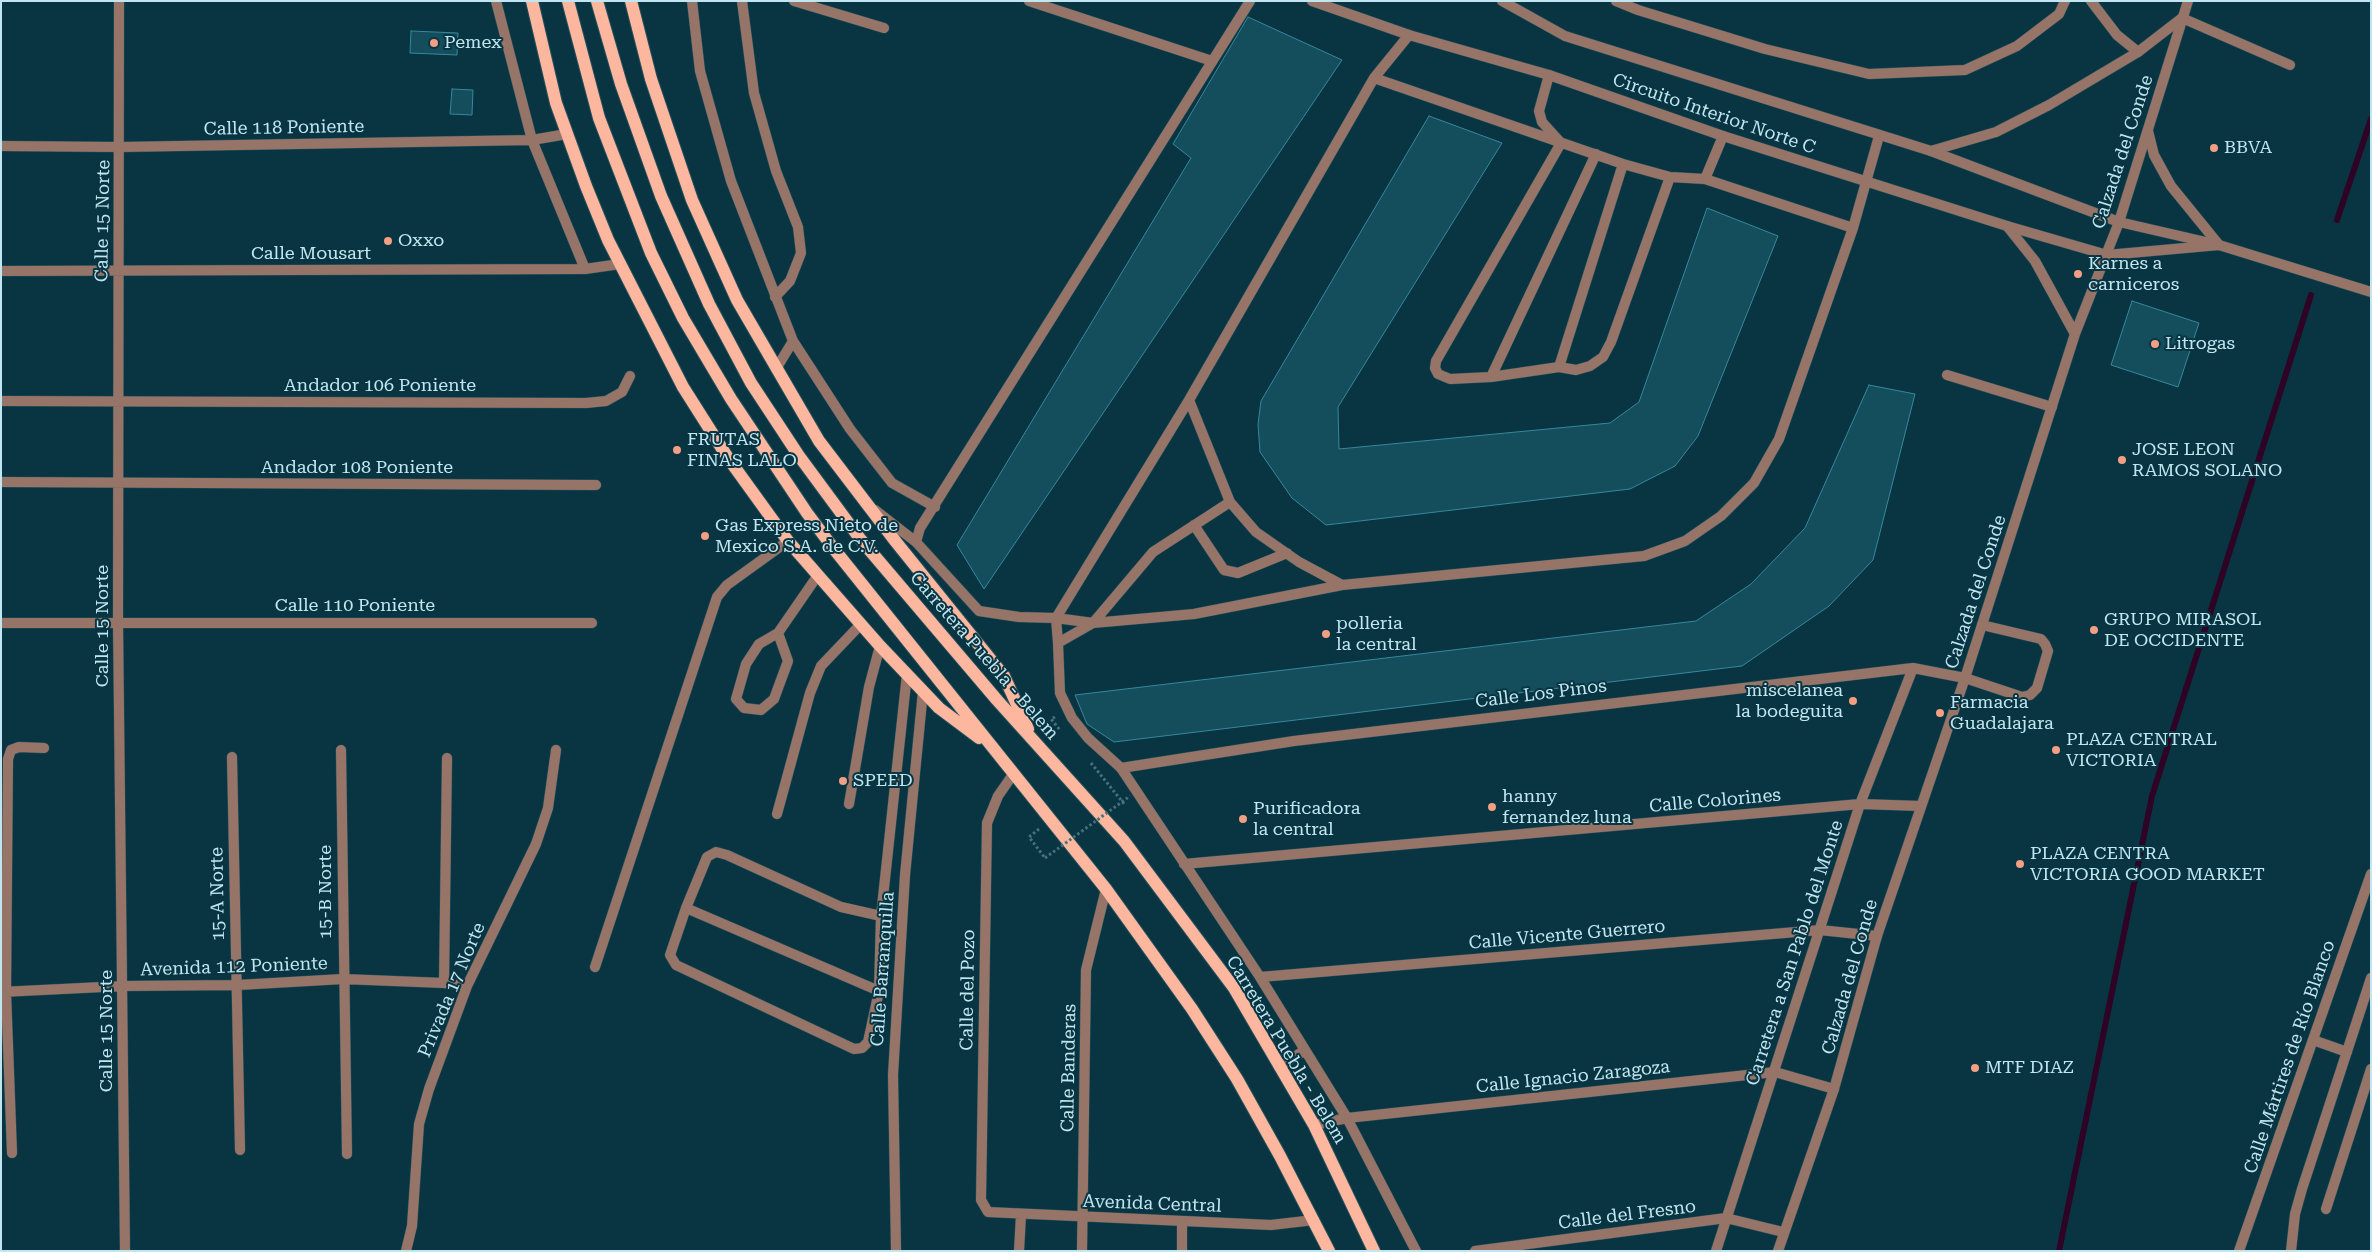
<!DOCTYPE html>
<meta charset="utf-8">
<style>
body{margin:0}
#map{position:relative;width:2372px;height:1252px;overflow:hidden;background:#083541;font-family:"Roboto Serif",serif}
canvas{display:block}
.frame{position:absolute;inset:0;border:2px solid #c1e6f2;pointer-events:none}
</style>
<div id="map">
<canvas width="2372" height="1252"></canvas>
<div class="frame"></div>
</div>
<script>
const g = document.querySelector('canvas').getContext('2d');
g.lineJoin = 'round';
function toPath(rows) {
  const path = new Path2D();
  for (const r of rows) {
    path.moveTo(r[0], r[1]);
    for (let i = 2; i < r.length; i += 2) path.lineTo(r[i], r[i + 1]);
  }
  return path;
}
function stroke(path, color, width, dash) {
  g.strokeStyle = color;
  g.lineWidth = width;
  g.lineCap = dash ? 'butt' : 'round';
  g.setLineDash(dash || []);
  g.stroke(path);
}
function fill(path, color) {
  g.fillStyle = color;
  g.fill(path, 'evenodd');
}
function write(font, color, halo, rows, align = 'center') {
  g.font = font + ' "Roboto Serif",serif';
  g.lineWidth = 4;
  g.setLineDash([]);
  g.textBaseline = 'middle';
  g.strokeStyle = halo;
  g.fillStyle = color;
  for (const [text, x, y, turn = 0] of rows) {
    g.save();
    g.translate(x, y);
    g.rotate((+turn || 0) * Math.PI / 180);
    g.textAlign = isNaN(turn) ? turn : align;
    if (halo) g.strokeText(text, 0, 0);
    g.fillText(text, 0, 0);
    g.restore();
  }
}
const stream = toPath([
 [2337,220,2371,119],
 [2059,1251,2152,796,2311,295]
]);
const building = toPath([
 [1248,17,1342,60,984,589,957,545,1191,158,1173,144,1248,17],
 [411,31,458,33,457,55,410,53,411,31],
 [452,89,473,90,472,115,450,114,452,89],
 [1429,116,1502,143,1338,407,1339,449,1610,423,1639,402,1707,208,1778,236,1698,436,1675,466,1630,489,1326,525,1292,498,1260,452,1258,424,1261,401,1429,116],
 [2132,301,2199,323,2178,387,2111,365,2132,301],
 [1869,385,1915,394,1873,560,1829,606,1742,666,1114,742,1087,724,1075,695,1696,621,1751,584,1805,528,1869,385]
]);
const path = toPath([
 [1055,717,1051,719,1060,730],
 [1091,763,1125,805],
 [1039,829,1029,837,1045,858]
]);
const service = toPath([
 [496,1,532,140],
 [692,1,700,71,731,181,793,341,850,429,892,483,935,507],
 [742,1,754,93,776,171,798,227,801,253,790,281,775,297],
 [794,1,884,28],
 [1029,1,1212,61],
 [1616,1,1638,10,1765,49,1869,74,1965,70,2017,46,2059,14,2065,1],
 [2091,1,2117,35,2138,52],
 [2182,18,2290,65],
 [1549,75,1539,111,1542,122,1561,143,1436,361,1435,368,1438,374,1450,379,1491,377,1559,367,1623,164],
 [1374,78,1623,164,1670,177,1705,179,1853,228],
 [1705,179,1723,136],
 [1559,367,1576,370,1590,366,1603,357,1611,342,1670,177],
 [776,369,793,341],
 [1947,375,2052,407],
 [1491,377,1596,154],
 [875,510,916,542,979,611,1019,617,1056,618,1093,623,1194,614,1342,585,1644,556,1685,541,1721,516,1754,483,1779,439,1853,228,1879,136],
 [1194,525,1224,570,1238,573,1287,553],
 [916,542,920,528,1250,1],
 [1342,585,1299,562,1256,532,1230,502,1189,400,1374,78,1409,35],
 [778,633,788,661,774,699,761,710,744,708,736,699,746,664,759,644,778,633,818,575],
 [1058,643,1056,618,1189,400],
 [1965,678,2022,697,2030,695,2037,688,2048,651,2045,644,2041,639,1982,625],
 [1121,768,1088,738,1072,718,1060,693,1058,643,1093,623,1153,552,1230,502],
 [849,804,869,687,880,646],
 [777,814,810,693,821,666,861,624],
 [686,908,879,991],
 [881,916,841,907,727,855,716,852,707,857,686,908,670,955,676,965,854,1049,862,1048,868,1042,879,991,881,916,907,674],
 [595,967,717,597,727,585,788,541],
 [2326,1209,2371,1069]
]);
const minor = toPath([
 [119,1,118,622,125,1251],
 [1312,1,1409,35,1549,75,1723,136,2007,226,2107,255,2219,245],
 [1502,1,1565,36,1931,151,2119,222,2219,245,2371,292],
 [532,140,585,269],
 [1,146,120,147,532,140,567,134],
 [1,271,585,269,620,264],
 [1,401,586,403,606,401,622,392,630,376],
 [1,482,596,485],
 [1,623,592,623],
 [341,750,347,1154],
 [232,757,240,1150],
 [1014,773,998,796,987,823,981,1200,988,1212,1271,1225,1314,1220],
 [1184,864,1860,804,1921,806],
 [1260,977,1820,930,1877,936],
 [444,983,447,758],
 [1,992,123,986,238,985,343,979,444,983,467,986],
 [2313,1040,2347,1052],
 [1279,1067,1305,1050],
 [1314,1125,1347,1118,1775,1072,1834,1089],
 [12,1153,6,992,8,759,11,750,19,747,44,748],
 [406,1251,412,1226,419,1124,429,1089,467,986,536,844,548,808,556,750],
 [896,1251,893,1075,905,875,923,691],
 [1019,1251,1021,1215],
 [1082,1251,1086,970,1106,889],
 [1182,1251,1182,1222],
 [1416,1251,1347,1118,1260,977,1121,768,1294,741,1913,668,1965,678],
 [1475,1251,1726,1218,1783,1232],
 [1716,1251,1860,804,1913,668],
 [2239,1251,2371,874],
 [2291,1251,2295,1214,2302,1189,2371,978]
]);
const tertiary = toPath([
 [2148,131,2154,155,2171,186,2219,245],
 [1931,151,1996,132,2049,105,2138,52,2182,18],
 [2007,226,2035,261,2075,334],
 [1778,1251,1834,1089,1877,936,1965,678,2075,334,2119,222,2188,1]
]);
const primary = toPath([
 [532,1,556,103,586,186,608,240,683,387,728,458,788,541,880,646,939,708,979,738],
 [568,1,599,118,651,253,683,318,731,399,807,513,834,549,1106,889,1192,1009,1237,1079,1280,1156,1329,1251],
 [597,1,621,84,661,196,709,304,751,383,799,456,861,540,997,700,1124,841,1234,988,1314,1125,1374,1251],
 [631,1,651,79,692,200,737,300,819,441,896,542,1004,676,1028,729]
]);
const pathBridge = toPath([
 [1045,858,1130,796]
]);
const markers = [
 [434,43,5,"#f39f83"],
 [2214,148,5,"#f39f83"],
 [388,241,5,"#f39f83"],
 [2078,274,5,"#f39f83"],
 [2155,344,5,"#f39f83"],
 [677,450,5,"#f39f83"],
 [2122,460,5,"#f39f83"],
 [705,536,5,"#f39f83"],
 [2094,630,5,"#f39f83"],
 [1326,634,5,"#f39f83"],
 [1853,701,5,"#f39f83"],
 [1940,713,5,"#f39f83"],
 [2056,750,5,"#f39f83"],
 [843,781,5,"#f39f83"],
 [1492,807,5,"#f39f83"],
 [1243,819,5,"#f39f83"],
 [2020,864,5,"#f39f83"],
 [1975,1068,5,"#f39f83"]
];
const poiNames = [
 ["Pemex",444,43],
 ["BBVA",2224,148],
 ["Oxxo",398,241],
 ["Karnes a",2088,264],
 ["carniceros",2088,285],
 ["Litrogas",2165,344],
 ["FRUTAS",687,440],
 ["FINAS LALO",687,461],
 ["JOSE LEON",2132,450],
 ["RAMOS SOLANO",2132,471],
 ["Gas Express Nieto de",715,526],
 ["Mexico S.A. de C.V.",715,547],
 ["GRUPO MIRASOL",2104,620],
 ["DE OCCIDENTE",2104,641],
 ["polleria",1336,624],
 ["la central",1336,645],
 ["miscelanea",1843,691,"right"],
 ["la bodeguita",1843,712,"right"],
 ["Farmacia",1950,703],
 ["Guadalajara",1950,724],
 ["PLAZA CENTRAL",2066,740],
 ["VICTORIA",2066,761],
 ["SPEED",853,781],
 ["hanny",1502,797],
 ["fernandez luna",1502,818],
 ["Purificadora",1253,809],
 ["la central",1253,830],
 ["PLAZA CENTRA",2030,854],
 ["VICTORIA GOOD MARKET",2030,875],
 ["MTF DIAZ",1985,1068]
];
const streetNames = [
 ["Circuito Interior Norte C",1714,114,19],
 ["Calle 118 Poniente",284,128,-1],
 ["Calzada del Conde",2123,152,-72],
 ["Calle 15 Norte",103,221,-89],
 ["Calle Mousart",311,254],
 ["Andador 106 Poniente",380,386],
 ["Andador 108 Poniente",357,468],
 ["Calzada del Conde",1976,592,-72],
 ["Calle 110 Poniente",355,606],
 ["Calle 15 Norte",103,626,-90],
 ["Carretera Puebla - Belem",984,656,49],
 ["Calle Los Pinos",1541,694,-7],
 ["Calle Colorines",1715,801,-5],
 ["15-B Norte",326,892,-90],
 ["15-A Norte",218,894,-91],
 ["Calle Vicente Guerrero",1567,935,-5],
 ["Carretera a San Pablo del Monte",1795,953,-72],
 ["Avenida 112 Poniente",234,967,-2],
 ["Calle Barranquilla",883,969,-86],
 ["Calzada del Conde",1850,977,-74],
 ["Privada 17 Norte",452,990,-67],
 ["Calle del Pozo",968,990,-89],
 ["Calle 15 Norte",107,1031,-90],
 ["Carretera Puebla - Belem",1286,1050,59],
 ["Calle Mártires de Río Blanco",2290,1057,-71],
 ["Calle Banderas",1069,1068,-89],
 ["Calle Ignacio Zaragoza",1573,1077,-6],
 ["Avenida Central",1152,1204,2],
 ["Calle del Fresno",1627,1215,-7]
];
stroke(stream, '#2f0325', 6);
fill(building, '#144e5d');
stroke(building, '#37879e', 1);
stroke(service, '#26515d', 11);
stroke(minor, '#26515d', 11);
stroke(tertiary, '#26515d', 11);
stroke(primary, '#26515d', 14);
stroke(path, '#47717d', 3, [2.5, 2.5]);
stroke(service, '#967468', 10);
stroke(minor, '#967468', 10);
stroke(tertiary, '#967468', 10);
stroke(primary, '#fdb79f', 12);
stroke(pathBridge, '#47717d', 3, [2.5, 2.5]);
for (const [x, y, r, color] of markers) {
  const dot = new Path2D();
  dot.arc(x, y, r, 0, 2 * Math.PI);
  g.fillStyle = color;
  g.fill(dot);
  stroke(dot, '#083541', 2);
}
write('18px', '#c1e6f2', '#083541', poiNames, 'left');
write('18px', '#c1e6f2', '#083541', streetNames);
</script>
